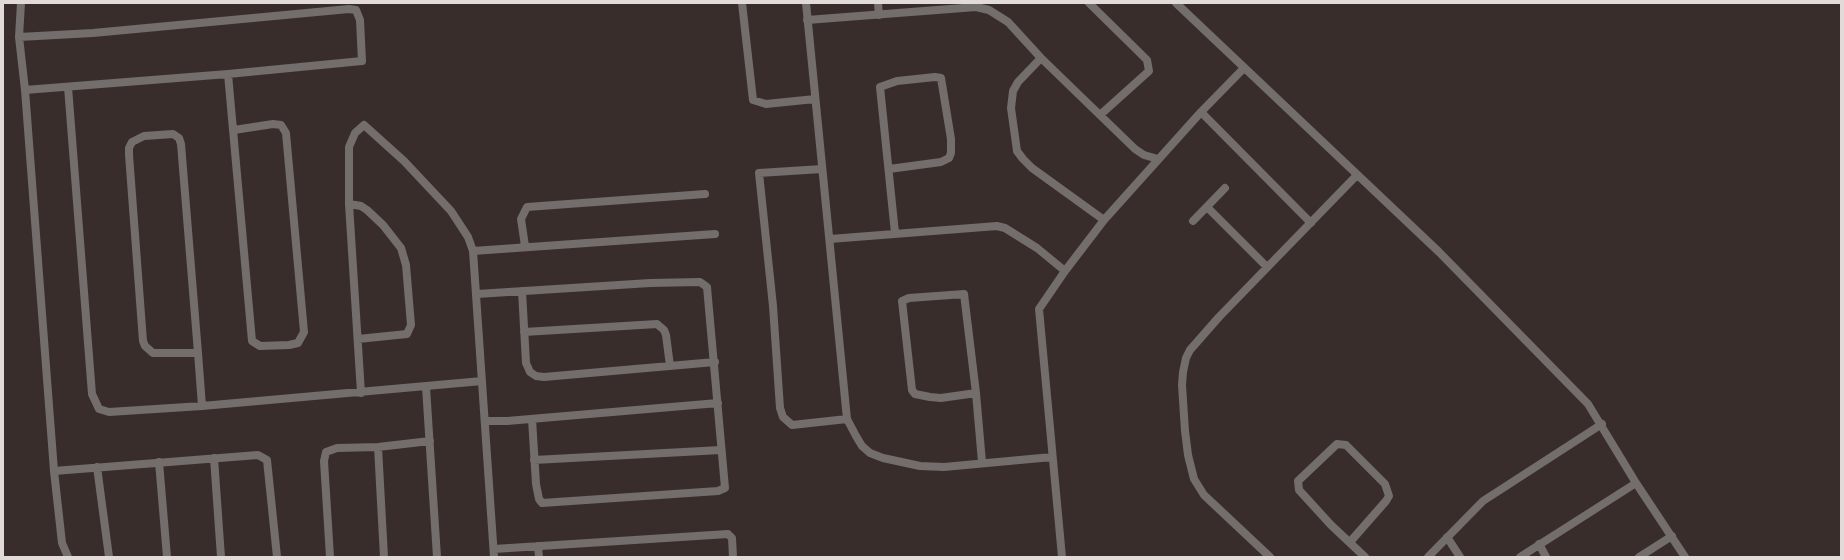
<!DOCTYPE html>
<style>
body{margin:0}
#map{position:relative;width:1844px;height:560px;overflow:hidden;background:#392d2b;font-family:"Fira Sans Condensed",sans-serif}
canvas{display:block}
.frame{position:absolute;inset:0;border:4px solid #e2dad9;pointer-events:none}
</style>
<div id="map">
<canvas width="1844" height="560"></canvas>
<div class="frame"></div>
</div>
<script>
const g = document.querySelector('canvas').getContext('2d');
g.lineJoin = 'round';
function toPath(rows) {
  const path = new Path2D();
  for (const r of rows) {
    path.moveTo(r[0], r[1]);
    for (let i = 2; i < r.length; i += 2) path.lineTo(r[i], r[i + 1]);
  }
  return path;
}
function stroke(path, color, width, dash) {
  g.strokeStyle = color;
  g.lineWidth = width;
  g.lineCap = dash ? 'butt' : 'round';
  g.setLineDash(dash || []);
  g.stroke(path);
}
const minor = toPath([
 [21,3,19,37,25,90,54,471,62,543,68,557],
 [742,3,753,100,766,104,815,99],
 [806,3,847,419,856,436,862,446,870,453,883,458,920,466,944,467,1052,457],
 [878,3,879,15],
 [1089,3,1147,60,1149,71,1100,115],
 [1176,3,1439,252,1588,404,1636,483,1685,557],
 [807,20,976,7,989,10,1008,22,1041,58,1135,149,1144,155,1158,159],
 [19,37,93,33,349,9,356,10,360,20,362,61,228,74,25,90],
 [1041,58,1018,82,1013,91,1011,108,1017,151,1023,159,1032,168,1104,220],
 [228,74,252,341,260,346,289,345,298,343,304,332,286,133,281,125,273,124,234,130],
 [68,87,92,394,99,409,109,412,202,406,482,381],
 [1201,112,1311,223],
 [822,169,759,173,773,306,780,408,783,417,792,425,847,419],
 [889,169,941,162,949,158,951,153,951,139,941,78,935,77,897,81,880,87,895,233],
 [349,204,361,206,367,210,383,225,401,248,406,265,411,325,407,334,358,339],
 [1207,207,1267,267],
 [1193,221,1225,188],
 [830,239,997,226,1005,228,1037,248,1065,271],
 [525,246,521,219,527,207,705,194],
 [473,251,715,234],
 [522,291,526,363,530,372,536,376,544,377,715,362],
 [477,294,650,283,700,282,707,287,725,488,718,491,542,503,539,499,536,484,532,419],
 [524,332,657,324,664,330,666,335,670,366],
 [198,353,181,144,179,138,173,134,144,136,132,142,129,148,129,155,143,341,145,346,153,353,198,353,202,406],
 [426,387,437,557],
 [361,393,349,204,349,147,355,133,364,125,404,161,451,211,468,237,473,251,494,557],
 [976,393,941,398,930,397,915,394,912,390,902,301,909,298,964,294,976,393,982,462],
 [485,421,507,421,718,403],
 [378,447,384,557],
 [214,458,221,557],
 [534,460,721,450],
 [159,462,167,557],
 [97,467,109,557],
 [54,471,258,455,267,460,277,557],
 [1447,537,1460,557],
 [1350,542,1386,501,1389,496,1385,484,1346,445,1337,444,1298,481,1299,490,1331,525,1365,557],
 [1539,544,1546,557],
 [538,546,539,557],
 [494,549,728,534,732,538,733,557],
 [330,557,324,461,326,452,337,448,378,447,430,441],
 [1062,557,1039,309,1065,271,1104,220,1201,112,1244,68],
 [1270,557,1204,495,1194,479,1188,455,1185,431,1182,385,1183,372,1186,358,1190,350,1219,317,1357,175],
 [1428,557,1483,501,1602,424],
 [1520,557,1636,483],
 [1639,557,1672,536]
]);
stroke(minor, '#736d6b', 8);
</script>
